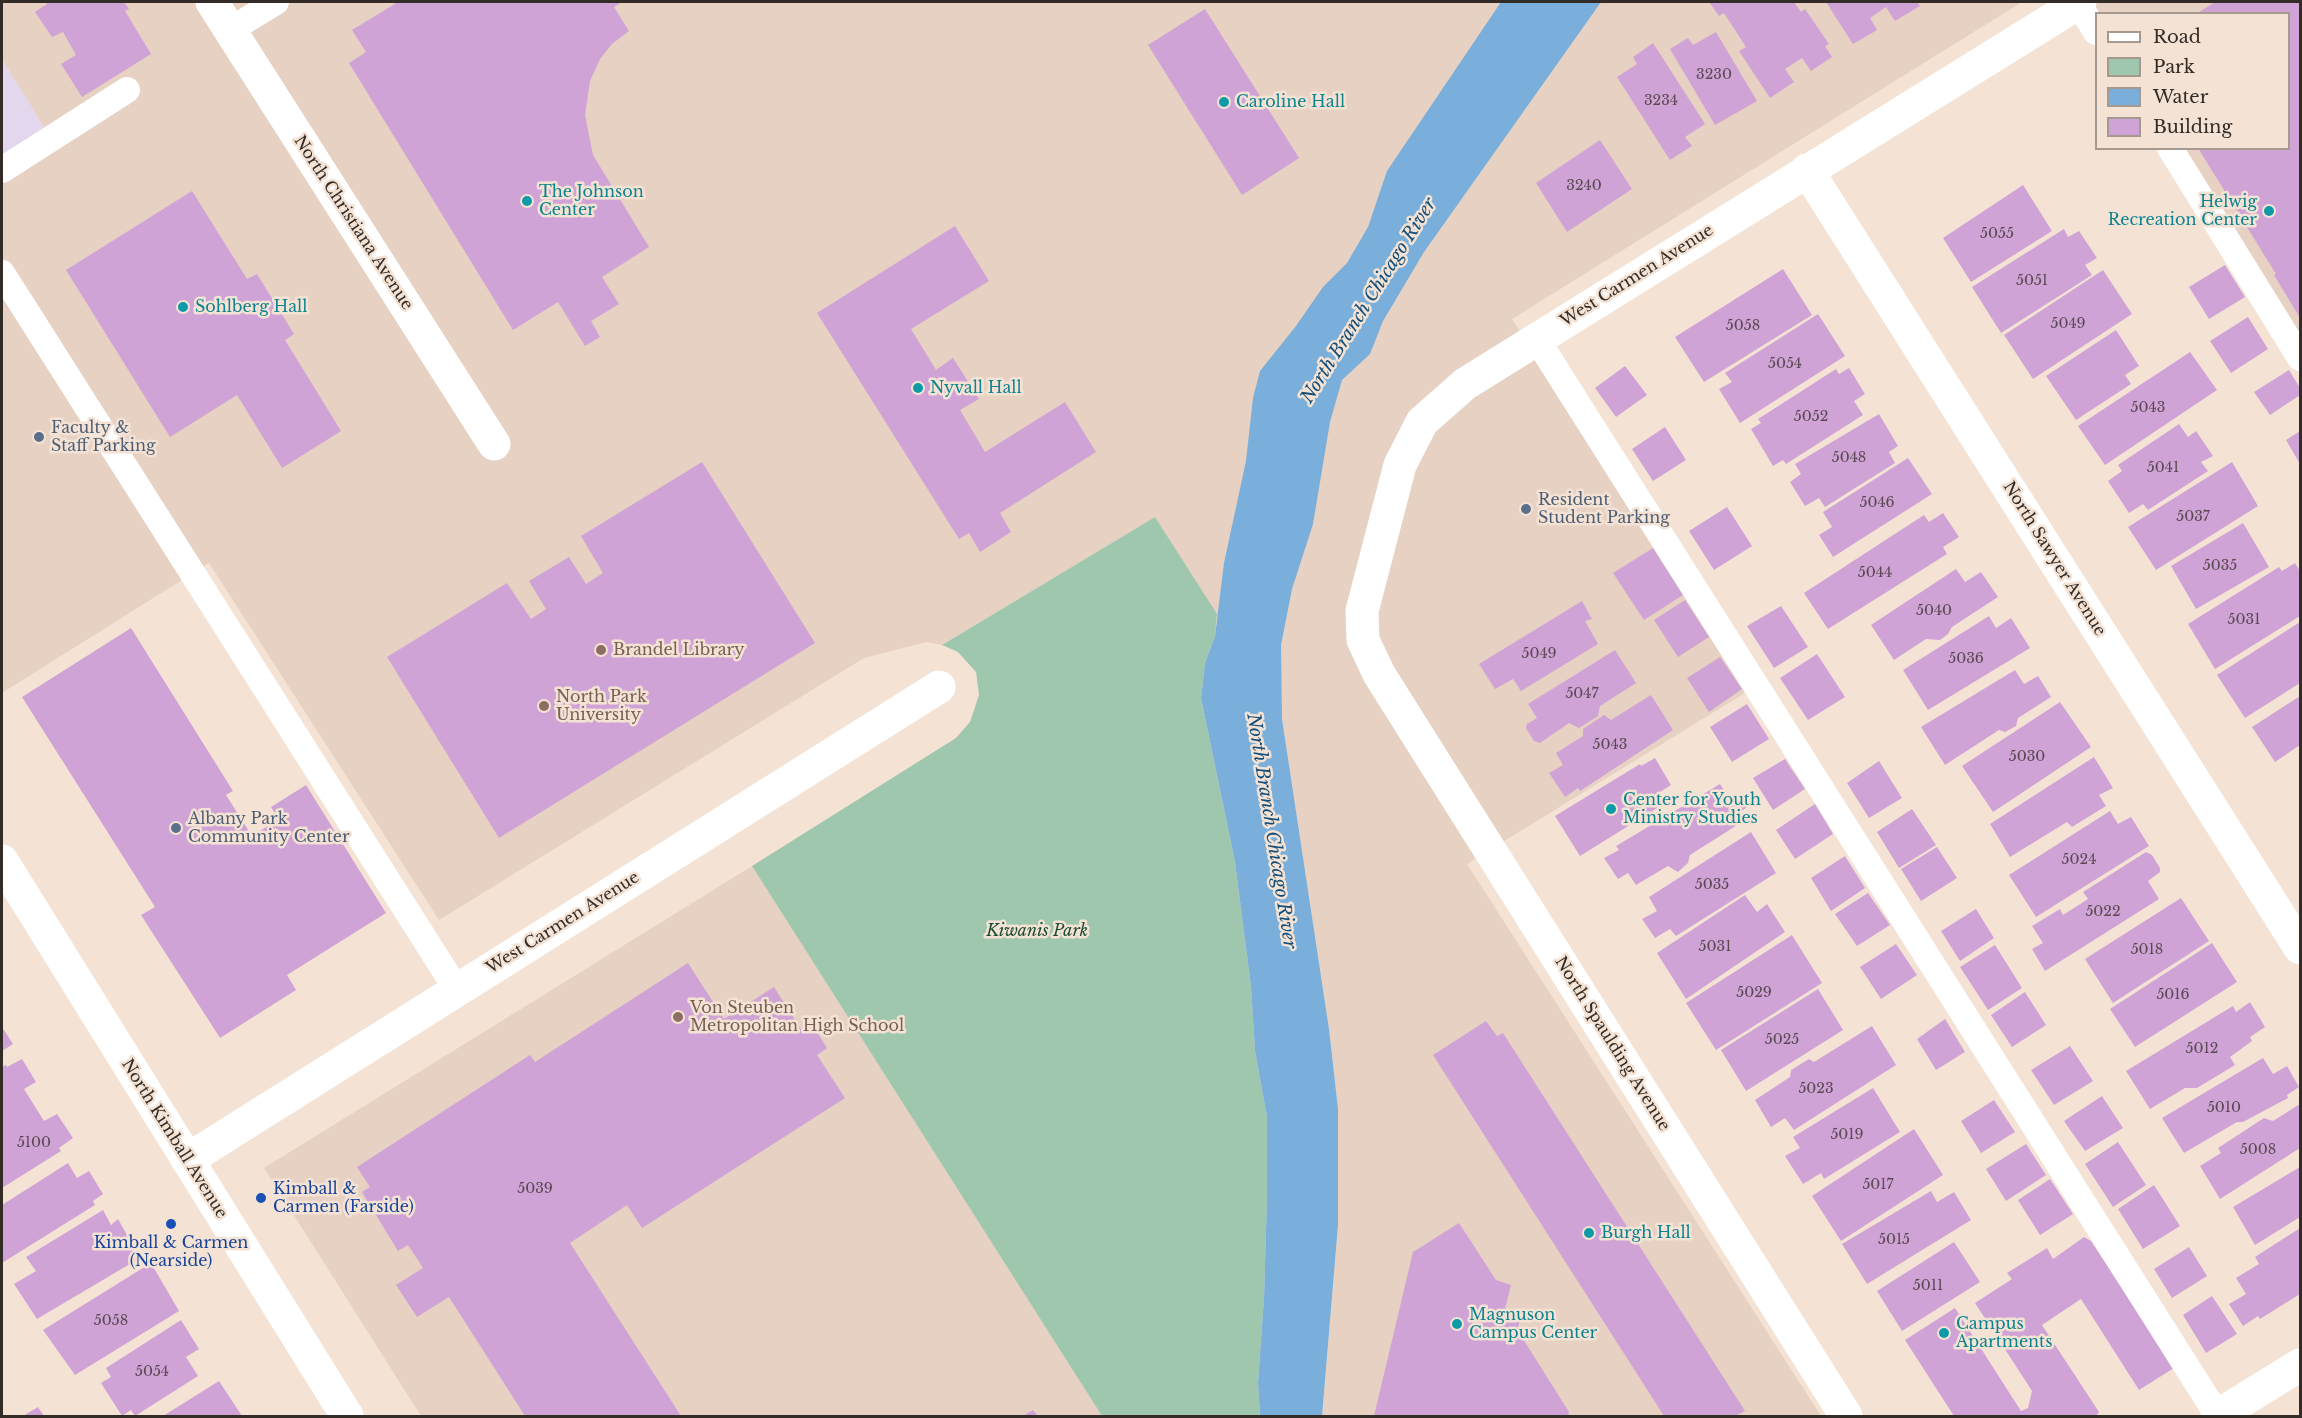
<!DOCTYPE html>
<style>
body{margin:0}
#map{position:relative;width:2302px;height:1418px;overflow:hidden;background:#f4e3d5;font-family:"Libre Baskerville",serif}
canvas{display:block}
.frame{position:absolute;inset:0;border:3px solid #322b26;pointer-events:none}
.legend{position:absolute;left:2095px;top:12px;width:195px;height:138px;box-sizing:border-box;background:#f4e3d5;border:2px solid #a6998f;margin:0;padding:8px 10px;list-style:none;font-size:18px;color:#322b26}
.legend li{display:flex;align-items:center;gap:12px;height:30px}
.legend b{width:30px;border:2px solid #a6998f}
</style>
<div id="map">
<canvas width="2302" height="1418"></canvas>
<div class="frame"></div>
<ul class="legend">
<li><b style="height:8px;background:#fff"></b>Road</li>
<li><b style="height:16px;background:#9fc7ae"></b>Park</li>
<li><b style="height:16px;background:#7aaedb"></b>Water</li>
<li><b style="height:16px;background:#d0a3d6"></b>Building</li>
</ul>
</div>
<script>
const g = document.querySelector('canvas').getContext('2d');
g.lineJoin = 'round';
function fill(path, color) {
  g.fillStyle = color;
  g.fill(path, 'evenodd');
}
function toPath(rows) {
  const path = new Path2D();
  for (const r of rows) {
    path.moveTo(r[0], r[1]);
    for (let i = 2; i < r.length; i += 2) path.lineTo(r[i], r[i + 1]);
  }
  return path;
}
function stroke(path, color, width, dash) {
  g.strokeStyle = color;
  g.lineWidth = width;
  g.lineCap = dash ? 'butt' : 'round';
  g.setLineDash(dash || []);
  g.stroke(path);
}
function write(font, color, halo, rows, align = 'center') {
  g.font = font + ' "Libre Baskerville",serif';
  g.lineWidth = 5;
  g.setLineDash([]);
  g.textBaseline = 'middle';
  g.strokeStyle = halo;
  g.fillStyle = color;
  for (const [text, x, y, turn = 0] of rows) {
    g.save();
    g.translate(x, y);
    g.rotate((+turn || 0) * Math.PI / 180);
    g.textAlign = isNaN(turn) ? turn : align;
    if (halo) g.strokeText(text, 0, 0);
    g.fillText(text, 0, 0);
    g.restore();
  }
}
const commercial = toPath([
 [2,59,55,145,2,178]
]);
const education = toPath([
 [2,2,2022,2,1512,319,1753,688,1467,864,1821,1416,1322,1416,1338,1225,1338,1110,1329,1029,1282,719,1155,517,942,645,926,642,864,658,439,920,209,563,2,693,2,178,55,145,2,59],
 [2068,2,2300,2,2300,373,2160,149,2288,148,2288,14,2096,14,2096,47],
 [752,866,1102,1416,421,1416,264,1168]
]);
const green = toPath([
 [1155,517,1217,614,1215,636,1205,663,1201,698,1235,862,1251,987,1255,1051,1267,1117,1267,1199,1264,1298,1258,1382,1260,1416,1102,1416,752,866,956,738,970,722,979,695,976,672,958,652,942,645]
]);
const water = toPath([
 [1501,2,1601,2,1424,252,1383,321,1370,354,1342,380,1330,422,1313,524,1292,589,1281,645,1282,719,1329,1029,1338,1109,1338,1225,1322,1416,1260,1416,1258,1382,1264,1298,1267,1199,1267,1117,1255,1051,1251,987,1235,862,1201,698,1205,663,1215,636,1224,563,1246,461,1253,398,1260,371,1296,326,1323,287,1347,263,1368,227,1387,171]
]);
const building = toPath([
 [46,2,124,2,129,9,125,11,151,54,82,97,61,64,76,55,63,32,52,37,35,12,47,4],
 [398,2,622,2,614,7,629,31,612,44,600,59,590,81,585,115,593,155,649,247,602,277,619,304,591,321,600,337,585,346,558,302,513,330,349,63,366,52,352,30],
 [1709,2,1794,2,1801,12,1805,9,1829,44,1825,46,1832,57,1811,71,1802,58,1785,69,1794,82,1770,98,1739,51,1746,47,1724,13,1719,16],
 [1826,2,1917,2,1920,6,1895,21,1886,7,1870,18,1877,30,1853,44],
 [2215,2,2300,2,2300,318,2274,275,2276,274,2198,148,2288,148,2288,14,2196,14],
 [1205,9,1299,158,1242,195,1148,45],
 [1716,32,1757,101,1715,125,1670,49,1688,38,1693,45],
 [1653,43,1705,124,1685,137,1692,146,1670,160,1617,77,1637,64,1633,57],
 [1600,140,1632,189,1567,232,1536,183],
 [2023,185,2052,231,1971,282,1943,238],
 [192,191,247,279,257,274,294,334,285,340,341,431,282,468,237,395,170,437,66,270],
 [955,226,989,281,911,329,936,370,953,358,979,399,960,410,985,452,1065,402,1096,452,1000,513,1011,532,980,552,969,533,959,539,817,313],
 [2064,229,2068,237,2079,231,2097,258,2085,265,2092,275,2001,333,1972,287],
 [2225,265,2245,297,2209,319,2189,287],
 [1783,269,1812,315,1704,382,1675,337],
 [2103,270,2132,314,2033,379,2004,335],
 [1818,314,1845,356,1740,423,1719,389,1732,382,1725,373],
 [2248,317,2268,349,2231,373,2210,341],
 [2116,330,2139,366,2125,375,2131,384,2076,420,2046,376],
 [2190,352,2217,390,2105,465,2078,426],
 [1625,366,1647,395,1616,417,1595,388],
 [1849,368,1865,394,1854,401,1863,415,1786,464,1783,460,1773,466,1751,429,1761,423,1758,419,1836,369,1839,374],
 [2289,370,2300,388,2300,395,2270,415,2254,392],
 [1879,414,1898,446,1889,452,1895,463,1825,507,1819,498,1805,506,1790,482,1801,474,1795,464],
 [2179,424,2188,437,2196,431,2213,456,2201,462,2208,471,2148,510,2143,504,2129,513,2108,481,2122,471,2118,465],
 [1665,427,1686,460,1653,481,1632,449],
 [2300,431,2300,464,2286,440],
 [1908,458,1932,494,1833,557,1819,535,1832,527,1823,512],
 [702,462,815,643,499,838,387,657,507,583,531,619,546,609,529,581,569,557,586,584,603,573,581,536],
 [2232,462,2258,506,2156,570,2128,527],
 [1727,507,1752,546,1714,570,1689,531],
 [1943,513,1959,537,1943,547,1947,554,1828,629,1804,593,1924,515,1929,522],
 [2243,523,2269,567,2196,609,2171,566],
 [1653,548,1683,595,1644,620,1613,573],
 [2295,563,2300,571,2300,616,2215,669,2188,624,2279,567,2282,571],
 [1956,569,1965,582,1981,572,1998,597,1952,627,1948,634,1940,640,1926,639,1894,660,1871,625],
 [1685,600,1709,637,1678,657,1654,620],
 [1582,601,1592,619,1585,621,1598,644,1521,691,1513,679,1495,689,1479,664],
 [1781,606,1808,647,1774,668,1747,626],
 [1989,616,1996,628,2011,618,2030,648,1928,710,1903,670],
 [2300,622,2300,683,2245,718,2217,675],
 [131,628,233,791,226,795,252,836,279,819,271,807,306,785,386,913,287,975,296,990,220,1038,141,915,155,907,22,697],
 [1615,650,1636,683,1600,706,1598,716,1579,728,1569,723,1540,743,1534,741,1526,728,1527,724,1537,718,1528,704],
 [1817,654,1845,697,1808,720,1780,678],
 [1720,657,1742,689,1709,712,1687,678],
 [2015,670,2024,684,2038,676,2051,697,2018,718,2016,726,2005,732,1999,730,1945,765,1921,727],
 [1651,695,1673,730,1580,791,1578,788,1565,797,1549,773,1563,765,1556,753,1583,736,1583,729,1604,715,1611,720],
 [2300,696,2300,745,2275,762,2252,727],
 [2060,702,2091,747,1993,812,1962,766],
 [1747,704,1769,739,1732,762,1710,727],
 [2094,757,2113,788,2099,795,2106,806,2072,827,2067,822,2010,857,1990,824],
 [1655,758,1671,785,1660,792,1667,802,1580,856,1555,816,1640,764,1641,766],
 [1785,759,1805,789,1773,810,1753,778],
 [1879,761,1902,798,1869,818,1847,783],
 [1720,784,1731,802,1739,796,1747,807,1738,814,1742,822,1690,855,1688,863,1678,872,1668,866,1636,885,1628,873,1618,879,1604,858,1619,850,1616,846],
 [1815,804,1833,834,1795,859,1776,830],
 [1912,809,1936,845,1899,868,1877,832],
 [2110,811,2118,824,2131,817,2149,846,2036,917,2009,875],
 [1751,832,1776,873,1676,936,1670,929,1655,938,1642,919,1657,911,1649,897],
 [1937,847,1957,878,1921,901,1901,869],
 [2146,852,2152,855,2160,868,2160,872,2148,881,2159,899,2045,971,2032,949,2043,943,2032,926,2060,909,2063,915,2088,899,2083,892],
 [1845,856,1865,888,1831,911,1811,878],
 [1868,893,1890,925,1857,946,1835,914],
 [1745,895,1757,912,1767,904,1785,932,1686,999,1657,953],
 [2181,898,2209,941,2113,1003,2085,959],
 [1976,909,1994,938,1960,961,1941,931],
 [1792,935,1822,983,1716,1050,1686,1003],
 [2212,943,2237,982,2135,1047,2110,1009],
 [1896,944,1917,975,1881,999,1860,967],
 [1995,945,2022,988,1988,1010,1960,967],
 [688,963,724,1019,774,987,802,1031,812,1024,827,1048,817,1055,845,1098,642,1228,627,1205,570,1243,681,1416,525,1416,449,1297,417,1317,396,1285,423,1268,408,1245,398,1251,362,1192,370,1187,357,1167,530,1055,535,1062],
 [1818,989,1843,1030,1746,1091,1721,1050],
 [2025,992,2046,1025,2012,1047,1991,1015],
 [2250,1002,2265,1027,2250,1037,2252,1041,2230,1057,2235,1065,2197,1088,2185,1088,2150,1109,2126,1071,2233,1006,2236,1012],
 [1945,1019,1965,1052,1936,1070,1917,1039],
 [1486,1021,1497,1036,1503,1033,1745,1411,1735,1416,1664,1416,1433,1055],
 [1872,1026,1896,1065,1794,1130,1785,1118,1771,1127,1755,1100,1790,1077,1791,1070,1809,1059,1814,1062],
 [2,1027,13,1044,2,1051],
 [2070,1046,2093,1081,2054,1105,2031,1070],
 [2263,1058,2273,1074,2287,1066,2299,1087,2287,1095,2288,1098,2243,1122,2237,1122,2184,1153,2162,1118],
 [22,1059,36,1082,24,1089,44,1121,57,1114,73,1138,59,1148,61,1151,2,1188,2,1067,6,1065,7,1067],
 [1873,1088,1900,1132,1824,1179,1821,1173,1803,1184,1785,1156,1800,1148,1793,1137],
 [2102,1096,2123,1128,2085,1151,2064,1121],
 [1994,1100,2015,1132,1981,1153,1961,1121],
 [2300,1104,2300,1148,2220,1199,2200,1166,2221,1153,2218,1148,2264,1118,2273,1121],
 [1914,1129,1943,1175,1841,1241,1812,1196],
 [2118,1142,2146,1185,2113,1207,2085,1164],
 [2026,1144,2046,1175,2006,1201,1986,1169],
 [68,1163,77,1178,89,1171,103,1194,93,1201,95,1205,2,1263,2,1205],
 [2300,1167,2300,1217,2255,1245,2233,1207],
 [2050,1179,2073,1214,2040,1235,2018,1200],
 [2154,1185,2180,1226,2143,1249,2118,1209],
 [1931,1191,1937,1202,1954,1192,1971,1220,1867,1284,1842,1244],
 [103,1210,111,1225,118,1219,140,1258,37,1319,14,1284,36,1271,26,1257],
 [1459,1223,1496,1280,1511,1285,1504,1313,1520,1316,1518,1331,1569,1412,1568,1416,1374,1416,1413,1252],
 [2300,1228,2300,1294,2260,1319,2258,1316,2243,1326,2229,1304,2246,1294,2236,1278,2259,1264,2255,1257],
 [2084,1237,2091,1241,2174,1368,2139,1390,2081,1299,2042,1325,2099,1412,2096,1416,1954,1416,1905,1340,1955,1308,2021,1411,2028,1408,2032,1391,1975,1303,2012,1279,2007,1273,2047,1248,2053,1259],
 [1954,1242,1980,1282,1902,1331,1877,1291],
 [2189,1247,2207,1276,2172,1298,2154,1269],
 [151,1263,179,1311,75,1375,43,1330],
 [2212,1296,2237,1334,2206,1353,2183,1315],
 [181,1320,199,1349,186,1357,198,1376,135,1416,131,1410,122,1416,101,1383,111,1377,106,1368],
 [219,1381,242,1416,163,1416],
 [38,1407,44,1416,23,1416],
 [1033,1410,1038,1416,1023,1416]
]);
const lane = toPath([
 [2078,3,2096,32],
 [230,30,276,2],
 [2170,148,2300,358],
 [2,170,127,90],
 [2,273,457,990],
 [1536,338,2218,1416]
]);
const street = toPath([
 [212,2,494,444],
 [1807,170,2300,948],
 [187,1160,939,687],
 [1846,1416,1379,674,1363,640,1362,611,1400,465,1422,422,1465,384,2080,2],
 [2217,1416,2300,1365]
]);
const secondary = toPath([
 [2,861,347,1416]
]);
const markers = [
 [1224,102,6,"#0f9aa8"],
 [527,201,6,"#0f9aa8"],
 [2269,211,6,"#0f9aa8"],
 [183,307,6,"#0f9aa8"],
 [918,388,6,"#0f9aa8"],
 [39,437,6,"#5c6f8a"],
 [1526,509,6,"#5c6f8a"],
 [601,650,6,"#8d6e63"],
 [544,706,6,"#8d6e63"],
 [1611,809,6,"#0f9aa8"],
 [176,828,6,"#5c6f8a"],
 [678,1017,6,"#8d6e63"],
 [261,1198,6,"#1a4fb4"],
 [171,1224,6,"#1a4fb4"],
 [1589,1233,6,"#0f9aa8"],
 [1457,1324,6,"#0f9aa8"],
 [1944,1333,6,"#0f9aa8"]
];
const numberNames = [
 ["3230",1714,75],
 ["3234",1661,101],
 ["3240",1584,186],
 ["5055",1997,234],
 ["5051",2032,281],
 ["5049",2068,324],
 ["5058",1743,326],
 ["5054",1785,364],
 ["5043",2148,408],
 ["5052",1811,417],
 ["5048",1849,458],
 ["5041",2163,468],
 ["5046",1877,503],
 ["5037",2193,517],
 ["5035",2220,566],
 ["5044",1875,573],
 ["5040",1934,611],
 ["5031",2244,620],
 ["5049",1539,654],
 ["5036",1966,659],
 ["5047",1582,694],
 ["5043",1610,745],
 ["5030",2027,757],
 ["5024",2079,860],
 ["5035",1712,885],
 ["5022",2103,912],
 ["5031",1715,947],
 ["5018",2147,950],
 ["5029",1754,993],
 ["5016",2173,995],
 ["5025",1782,1040],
 ["5012",2202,1049],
 ["5023",1816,1089],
 ["5010",2224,1108],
 ["5019",1847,1135],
 ["5100",34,1143],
 ["5008",2258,1150],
 ["5017",1878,1185],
 ["5039",535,1189],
 ["5015",1894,1240],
 ["5011",1928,1286],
 ["5058",111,1321],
 ["5054",152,1372]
];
const cultureNames = [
 ["Caroline Hall",1236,102],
 ["The Johnson",539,192],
 ["Center",539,210],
 ["Helwig",2257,202,"right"],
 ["Recreation Center",2257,220,"right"],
 ["Sohlberg Hall",195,307],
 ["Nyvall Hall",930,388],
 ["Center for Youth",1623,800],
 ["Ministry Studies",1623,818],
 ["Burgh Hall",1601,1233],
 ["Magnuson",1469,1315],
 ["Campus Center",1469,1333],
 ["Campus",1956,1324],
 ["Apartments",1956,1342]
];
const streetNames = [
 ["North Christiana Avenue",353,223,57],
 ["West Carmen Avenue",1637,276,-32],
 ["North Sawyer Avenue",2054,559,58],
 ["West Carmen Avenue",563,923,-32],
 ["North Spaulding Avenue",1612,1044,58],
 ["North Kimball Avenue",174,1139,58]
];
const serviceNames = [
 ["Faculty &",51,428],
 ["Staff Parking",51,446],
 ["Resident",1538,500],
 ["Student Parking",1538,518],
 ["Albany Park",188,819],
 ["Community Center",188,837]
];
const educationNames = [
 ["Brandel Library",613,650],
 ["North Park",556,697],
 ["University",556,715],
 ["Von Steuben",690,1008],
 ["Metropolitan High School",690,1026]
];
const parkNames = [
 ["Kiwanis Park",1037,931]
];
const transitNames = [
 ["Kimball &",273,1189],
 ["Carmen (Farside)",273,1207],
 ["Kimball & Carmen",171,1243,"center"],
 ["(Nearside)",171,1261,"center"]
];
const waterNames = [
 ["North Branch Chicago River",1369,301,-58],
 ["North Branch Chicago River",1271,831,81]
];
fill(commercial, '#e2d7ec');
fill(education, '#e6d1c3');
fill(green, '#9fc7ae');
fill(water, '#7aaedb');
fill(building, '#d0a3d6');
stroke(lane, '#fff', 26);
stroke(street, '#fff', 33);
stroke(secondary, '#fff', 33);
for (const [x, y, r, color] of markers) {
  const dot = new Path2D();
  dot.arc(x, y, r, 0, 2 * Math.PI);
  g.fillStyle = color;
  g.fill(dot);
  stroke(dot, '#f4e3d5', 2);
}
write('14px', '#5a4952', null, numberNames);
write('16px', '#0d838f', '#f4e3d5', cultureNames, 'left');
write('16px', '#322b26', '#f4e3d5', streetNames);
write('16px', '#4e5e75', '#f4e3d5', serviceNames, 'left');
write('16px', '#785e54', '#f4e3d5', educationNames, 'left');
write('italic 16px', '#1b4d33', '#f4e3d5', parkNames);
write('16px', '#164399', '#f4e3d5', transitNames, 'left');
write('italic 18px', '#134e7a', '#f4e3d5', waterNames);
</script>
